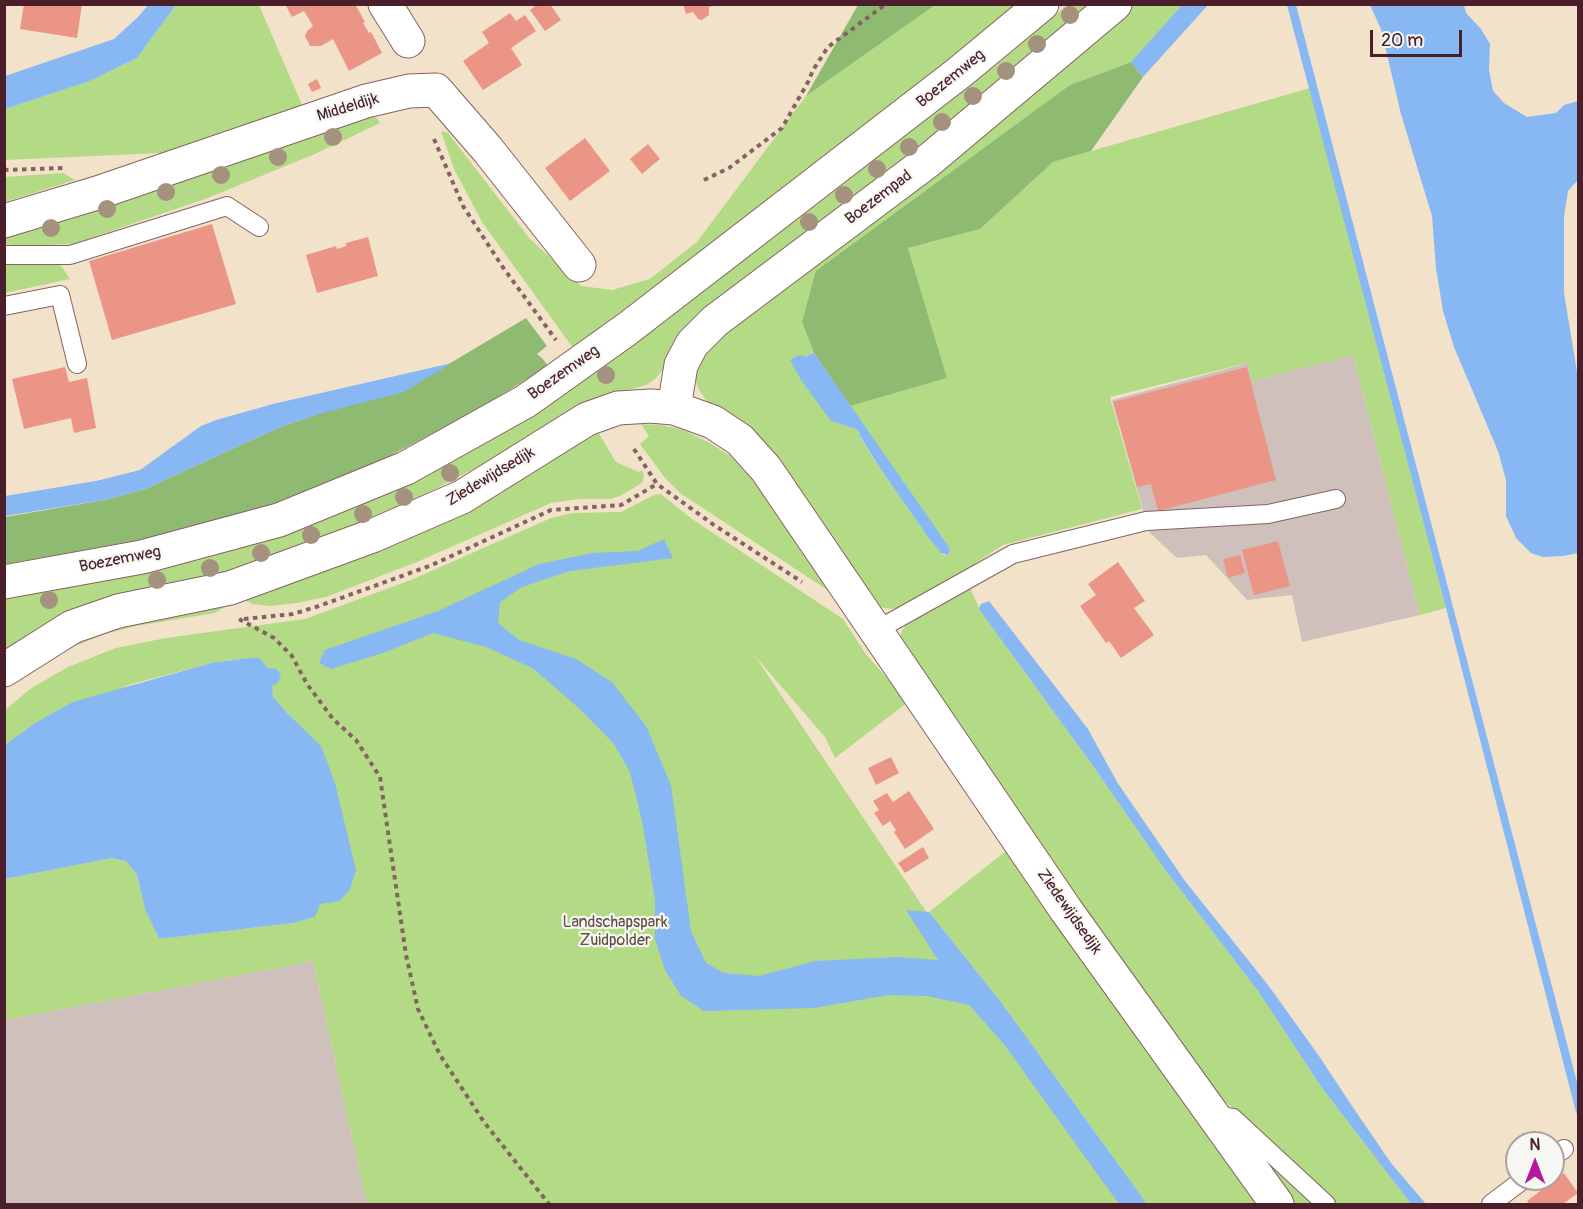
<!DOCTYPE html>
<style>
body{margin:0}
#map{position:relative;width:1583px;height:1209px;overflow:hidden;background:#f2e2c9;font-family:Pangolin,sans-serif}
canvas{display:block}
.frame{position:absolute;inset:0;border:6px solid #4a1f2b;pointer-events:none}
.north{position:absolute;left:1505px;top:1131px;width:60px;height:60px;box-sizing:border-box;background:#f6f6f2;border:2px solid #b1a0a2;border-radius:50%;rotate:0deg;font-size:16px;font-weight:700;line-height:24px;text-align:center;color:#4a1f2b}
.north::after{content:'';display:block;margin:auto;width:21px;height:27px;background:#b5179e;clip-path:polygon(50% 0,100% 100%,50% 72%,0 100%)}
.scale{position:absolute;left:1370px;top:30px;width:92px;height:27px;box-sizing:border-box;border:3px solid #4a1f2b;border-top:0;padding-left:8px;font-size:18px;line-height:21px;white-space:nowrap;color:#4a1f2b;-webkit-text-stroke:4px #f6f6f2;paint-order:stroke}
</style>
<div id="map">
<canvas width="1583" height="1209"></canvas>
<div class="frame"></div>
<div class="north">N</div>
<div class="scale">20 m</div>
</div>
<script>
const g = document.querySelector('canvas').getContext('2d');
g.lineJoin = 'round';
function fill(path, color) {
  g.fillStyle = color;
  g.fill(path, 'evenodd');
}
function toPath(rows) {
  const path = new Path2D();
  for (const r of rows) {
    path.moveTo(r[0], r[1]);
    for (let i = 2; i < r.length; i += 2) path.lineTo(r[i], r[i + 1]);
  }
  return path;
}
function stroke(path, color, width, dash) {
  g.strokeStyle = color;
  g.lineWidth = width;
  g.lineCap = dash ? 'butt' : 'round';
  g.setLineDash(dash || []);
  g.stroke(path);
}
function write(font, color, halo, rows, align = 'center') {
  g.font = font + ' Pangolin,sans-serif';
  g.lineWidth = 4.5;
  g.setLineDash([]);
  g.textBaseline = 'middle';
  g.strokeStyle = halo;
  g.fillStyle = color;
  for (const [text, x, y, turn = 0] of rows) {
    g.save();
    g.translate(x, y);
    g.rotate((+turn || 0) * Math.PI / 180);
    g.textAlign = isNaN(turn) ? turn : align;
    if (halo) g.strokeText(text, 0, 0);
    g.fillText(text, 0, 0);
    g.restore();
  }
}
const industrial = toPath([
 [1353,355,1420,615,1302,642,1292,595,1247,600,1206,555,1177,558,1149,532,1112,400,1248,363,1252,381],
 [313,961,367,1204,5,1204,5,1020]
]);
const green = toPath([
 [176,5,259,5,302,105,161,153,5,160,5,109,90,81,137,58],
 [935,5,1015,5,885,111,573,348,482,222,454,169,441,131,448,133,530,239,581,286,612,290,650,279,697,242,806,96],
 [1067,5,1093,5,665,367,655,379,646,385,592,400,498,456,415,500,317,543,231,570,102,601,39,627,5,649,5,597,122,578,198,560,293,532,407,485,494,438,567,391,792,223,1001,61],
 [1127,5,1182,5,1131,62,1070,85,802,322,814,353,808,355,831,421,856,429,860,433,859,436,884,474,930,540,941,553,945,556,950,551,949,547,850,406,947,378,908,248,980,229,1053,162,1310,88,1446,608,1420,615,1353,355,1252,381,1247,363,1110,397,1142,509,1003,545,962,572,898,608,890,609,881,607,873,602,721,412,707,402,698,388,694,374,700,349],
 [362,114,377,118,380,123,315,154,205,199,73,244,21,246,5,244,5,232],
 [63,173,75,180,5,202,5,177],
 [5,262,59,263,70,279,5,293],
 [641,424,661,425,683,430,708,442,729,455,756,484,835,595,680,493,665,478,640,444,649,436],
 [598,432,616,462,639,472,642,470,644,476,642,483,620,496,610,499,579,499,551,503,417,562,326,597,297,603,271,606,252,604,241,598],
 [661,494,692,519,843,619,865,653,908,702,835,758,825,737,755,656,1122,1204,367,1204,313,961,5,1020,5,879,112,858,126,861,137,875,145,909,159,939,293,923,315,917,295,722,273,697,268,668,248,658,211,663,132,684,35,723,5,745,5,710,30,689,68,667,116,648,166,638,305,619,411,580,551,518,572,513,621,512,654,495],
 [969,586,981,612,1088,759,1166,871,1258,991,1322,1088,1411,1204,1334,1204,1193,1071,901,642,901,633,907,622],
 [225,605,225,607,215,613,136,626,105,634,58,653,5,687,5,684,78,640,122,626],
 [1006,851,1259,1204,1147,1204,1001,1002,929,912],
 [1242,1134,1316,1204,1294,1204]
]);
const forest = toPath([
 [858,5,935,5,806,96],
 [1131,62,1143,77,1091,151,1053,162,980,229,908,248,947,378,850,406,814,353,802,322,816,271,1070,85],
 [526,318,547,346,537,354,542,358,548,366,472,413,370,466,267,506,157,537,5,564,5,517,104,500,145,489,278,428,432,374]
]);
const water = toPath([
 [149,4,176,5,137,58,90,81,5,109,5,76,114,39,139,16],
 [1182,5,1208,5,1143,77,1131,62],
 [1287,5,1296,5,1578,1086,1578,1115,1576,1112,1446,608],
 [1370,5,1464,5,1466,13,1481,29,1490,44,1489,70,1493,91,1504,103,1527,117,1556,113,1564,105,1578,101,1578,180,1568,191,1564,216,1564,293,1578,378,1578,553,1563,556,1543,557,1531,553,1516,538,1506,516,1506,480,1498,451,1454,347,1443,311,1436,268,1432,216,1401,114,1381,29],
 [814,353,949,547,950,551,947,555,941,553,930,540,884,474,859,435,860,433,856,429,831,421,801,380,790,360,799,355,807,357,808,355],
 [452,363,404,392,319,414,278,428,145,489,104,500,5,516,5,496,96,481,140,470,201,426,216,420,273,404],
 [664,539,673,558,570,571,522,587,500,602,498,623,519,640,576,659,612,682,646,726,671,785,691,931,706,963,724,973,759,976,815,961,898,957,938,960,906,910,929,912,1001,1002,1147,1204,1119,1204,1003,1043,969,1005,927,996,888,995,814,1008,704,1011,681,996,665,970,655,939,655,900,642,821,630,772,614,744,582,711,534,669,486,647,433,633,383,653,331,669,319,663,325,650,438,611,539,564,593,553,638,551],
 [989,601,1088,729,1117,782,1185,881,1268,985,1319,1056,1354,1109,1391,1163,1426,1204,1411,1204,1322,1088,1258,991,1166,871,1088,759,981,612,979,608,981,604],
 [248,658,259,658,268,668,276,669,281,674,278,683,272,686,273,697,288,714,321,746,335,783,356,870,350,889,340,901,320,904,315,917,293,923,159,939,145,909,137,875,126,861,112,858,5,879,6,744,35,723,73,702,211,663]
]);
const building = toPath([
 [24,4,82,4,77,38,20,29],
 [285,4,355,4,365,22,363,23,369,33,371,32,382,53,349,71,333,39,321,46,310,46,305,36,307,31,313,26,304,11,292,17],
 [538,4,550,4,561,20,545,31,530,10],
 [683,4,717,4,717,5,709,7,709,15,702,20,698,19,693,12,686,14],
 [510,13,516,21,525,15,536,31,511,48,522,65,483,90,463,61,489,43,482,32],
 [317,79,321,88,312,92,308,84],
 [585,138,610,171,570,201,545,168],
 [648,144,660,159,642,174,630,159],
 [212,224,236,304,112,340,89,261],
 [368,237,378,276,317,293,306,255,336,246,337,249,346,246,346,243],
 [65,367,69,382,87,378,96,428,74,433,71,418,24,429,12,379],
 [1247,367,1276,480,1158,511,1151,484,1137,487,1113,402],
 [1278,541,1290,586,1254,595,1242,550],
 [1240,555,1245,573,1228,578,1223,559],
 [1118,562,1145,601,1134,608,1154,635,1121,658,1109,641,1106,643,1080,606,1096,595,1088,584],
 [891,757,899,773,876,785,868,768],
 [909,791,934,829,905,849,894,832,896,830,890,821,883,826,874,813,879,810,873,801,887,793,893,802],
 [923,847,929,858,905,873,898,863],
 [1564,1173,1578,1193,1563,1204,1530,1204,1527,1201]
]);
const path = toPath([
 [434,139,463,206,502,266,556,340],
 [4,170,64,168],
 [704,180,729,168,782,128,808,82,813,70,828,47,886,4],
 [634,449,657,484,714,525,802,582],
 [239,619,274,638,292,656,307,684,333,719,356,740,380,777,406,955,418,1009,440,1055,484,1122,549,1204],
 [244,619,293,614,319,606,432,565,551,510,621,505,657,484]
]);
const lane = toPath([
 [4,255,70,255,227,206,259,227],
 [4,306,60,295,77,364],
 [877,630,1013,554,1146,521,1268,514,1336,499],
 [1218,1116,1233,1118,1326,1204],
 [1553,1157,1564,1149],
 [1491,1204,1524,1179]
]);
const street = toPath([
 [385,4,408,41],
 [4,221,97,193,366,101,409,91,436,90,488,150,579,265],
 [674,408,681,365,692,344,715,321,928,161,1115,4]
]);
const secondary = toPath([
 [4,582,142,557,279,520,406,468,526,401,627,329,960,72,1042,4],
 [4,670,72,627,118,611,230,588,372,536,462,497,587,419,618,408,651,406,674,408,713,422,740,440,766,469,1066,910,1277,1204]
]);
const trees = [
 [1070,15],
 [1037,44],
 [1006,71],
 [973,96],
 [942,122],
 [333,137],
 [909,147],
 [278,157],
 [877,169],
 [221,175],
 [166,192],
 [844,195],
 [107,209],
 [809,222],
 [51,228],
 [606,375],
 [450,473],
 [404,497],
 [363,514],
 [311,535],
 [261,553],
 [210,568],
 [157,580],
 [49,600]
];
const streetNames = [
 ["Boezemweg",951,79,-39],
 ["Middeldijk",348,108,-17],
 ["Boezempad",879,198,-37],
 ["Boezemweg",564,373,-35],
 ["Ziedewijdsedijk",491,477,-31],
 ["Boezemweg",120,560,-11],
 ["Ziedewijdsedijk",1069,912,55]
];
const parkNames = [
 ["Landschapspark",615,923],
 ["Zuidpolder",615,941]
];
fill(industrial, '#cfc0bb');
fill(green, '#b3da84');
fill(forest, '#8eba72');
fill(water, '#87b8f3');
fill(building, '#ea9586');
stroke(lane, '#856362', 20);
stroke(street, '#856362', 35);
stroke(secondary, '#856362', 35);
stroke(path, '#856362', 4, [4.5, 4.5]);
stroke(lane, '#fff', 18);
stroke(street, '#fff', 33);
stroke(secondary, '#fff', 33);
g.fillStyle = '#a4917e';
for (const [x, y] of trees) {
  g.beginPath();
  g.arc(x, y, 9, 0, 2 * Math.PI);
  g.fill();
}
write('16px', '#4a1f2b', '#f6f6f2', streetNames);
write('16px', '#644e41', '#f6f6f2', parkNames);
</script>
